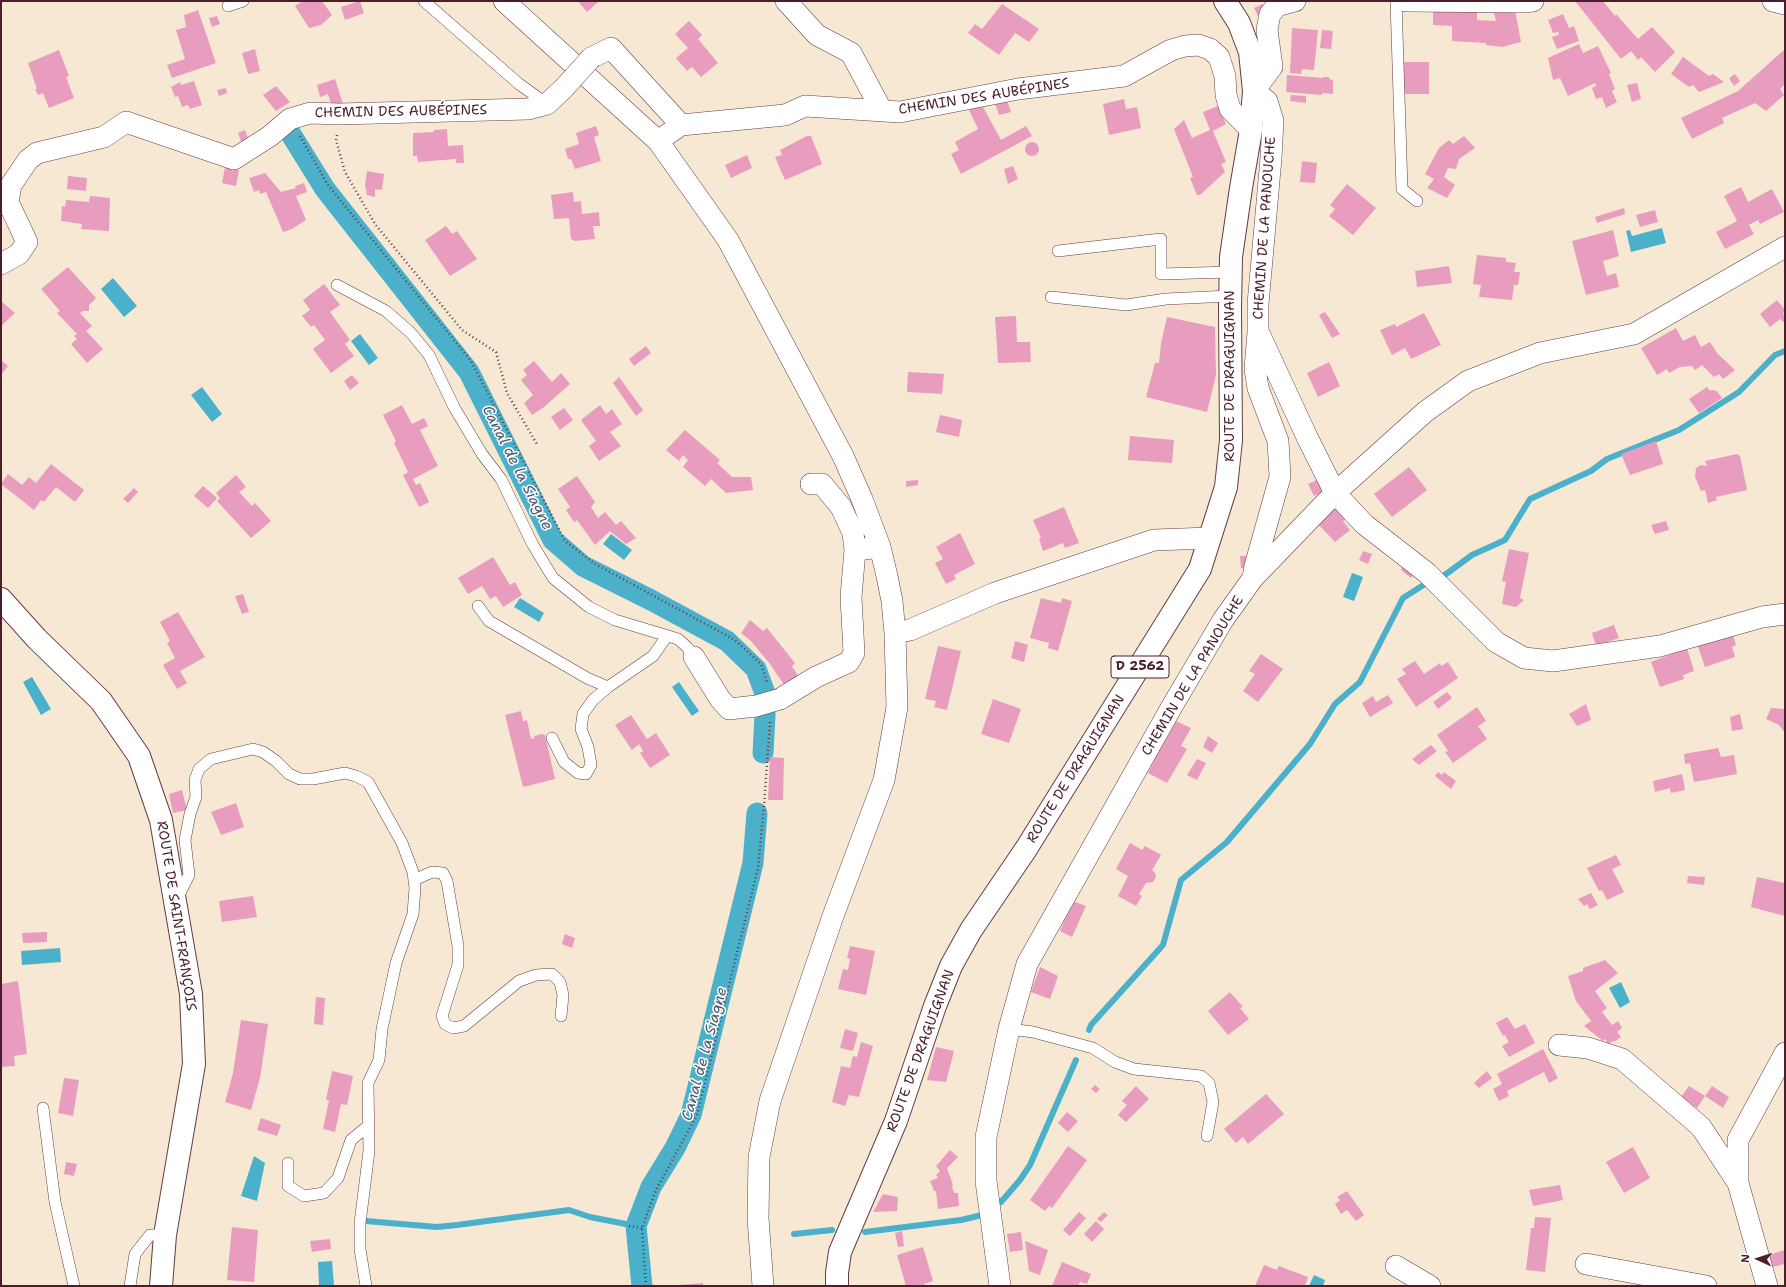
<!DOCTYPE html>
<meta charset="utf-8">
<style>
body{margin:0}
#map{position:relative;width:1786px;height:1287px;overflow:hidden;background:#f7e8d4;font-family:"Shantell Sans",sans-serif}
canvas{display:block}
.frame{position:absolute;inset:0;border:2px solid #4a1f2b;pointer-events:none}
.north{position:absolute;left:1738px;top:1239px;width:40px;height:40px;-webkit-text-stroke:3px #fff;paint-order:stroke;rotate:273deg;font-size:11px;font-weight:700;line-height:16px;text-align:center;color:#4a1f2b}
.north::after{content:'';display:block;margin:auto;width:14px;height:18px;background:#4a1f2b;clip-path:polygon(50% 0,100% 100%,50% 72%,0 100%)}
</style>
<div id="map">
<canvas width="1786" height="1287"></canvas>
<div class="frame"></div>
<div class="north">N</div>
</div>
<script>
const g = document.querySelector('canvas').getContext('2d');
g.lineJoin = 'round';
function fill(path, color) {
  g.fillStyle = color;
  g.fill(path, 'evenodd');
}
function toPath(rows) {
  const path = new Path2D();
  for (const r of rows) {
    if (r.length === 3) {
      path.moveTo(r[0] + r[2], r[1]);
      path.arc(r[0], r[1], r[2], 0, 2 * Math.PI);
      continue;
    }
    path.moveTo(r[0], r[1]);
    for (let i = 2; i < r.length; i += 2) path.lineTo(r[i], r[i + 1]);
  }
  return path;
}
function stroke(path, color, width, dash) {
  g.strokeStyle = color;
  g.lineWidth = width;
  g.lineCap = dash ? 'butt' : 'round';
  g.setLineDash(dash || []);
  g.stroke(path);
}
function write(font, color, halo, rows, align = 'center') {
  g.font = font + ' "Shantell Sans",sans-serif';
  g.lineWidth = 3;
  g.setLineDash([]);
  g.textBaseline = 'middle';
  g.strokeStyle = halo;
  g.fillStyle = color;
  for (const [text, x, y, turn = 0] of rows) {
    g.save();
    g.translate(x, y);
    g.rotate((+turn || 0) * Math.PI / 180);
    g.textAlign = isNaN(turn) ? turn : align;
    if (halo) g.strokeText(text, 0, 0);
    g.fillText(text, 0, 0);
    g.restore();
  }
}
const water = toPath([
 [1662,228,1666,243,1631,252,1626,231,1630,230,1632,236],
 [113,278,137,306,124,317,101,289],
 [360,334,378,358,369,365,351,341],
 [202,387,222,414,212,422,191,395],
 [611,534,632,550,624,560,603,544],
 [1352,573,1363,577,1354,601,1343,597],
 [520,598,544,613,539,622,514,607],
 [32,677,51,709,41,715,23,682],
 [679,682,699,711,692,716,672,687],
 [60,948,61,962,22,965,21,951],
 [1621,982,1630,1002,1620,1008,1609,988],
 [254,1156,265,1163,257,1201,241,1196],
 [332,1261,334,1286,319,1286,318,1262],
 [1314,1275,1325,1280,1323,1286,1309,1286]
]);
const stream = toPath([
 [1442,577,1472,555,1505,540,1530,499,1591,471,1607,459,1679,430,1739,392,1775,355,1785,351],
 [1089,1030,1091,1025,1163,945,1181,880,1227,842,1310,744,1335,704,1360,682,1403,598,1425,584],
 [1001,1202,1020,1180,1030,1165,1076,1060],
 [366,1221,437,1227,457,1225,569,1210,590,1217,636,1226],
 [865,1232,961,1220,982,1215],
 [794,1234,832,1230]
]);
const canal = toPath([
 [289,131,325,189,469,372,553,540,583,566,651,600,727,641,756,669,766,696,763,753],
 [642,1286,636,1226,651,1187,675,1148,691,1115,753,863,757,813]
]);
const building = toPath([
 [303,1,322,1,332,15,321,25,309,28,295,6],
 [360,1,364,13,345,20,341,7],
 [578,1,599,1,587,12],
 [1575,1,1603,1,1615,16,1616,14,1638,39,1652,27,1675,52,1655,72,1641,57,1638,60,1631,51,1621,59],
 [1002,4,1039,29,1029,42,1015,33,999,55,968,33,975,24,982,29],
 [1263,4,1267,12,1258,16,1254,8],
 [198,10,216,63,172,78,167,65,185,59,176,30,186,27,184,15],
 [1477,10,1477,20,1496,21,1494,13,1515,10,1521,42,1502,47,1486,45,1486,43,1452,41,1452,26,1433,25,1433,11],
 [1563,14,1569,28,1574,26,1579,41,1557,49,1552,37,1559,35,1558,32,1553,33,1548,20],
 [217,16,220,24,212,27,209,18],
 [689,21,702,35,698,39,718,63,701,77,692,67,687,71,676,58,688,48,675,34],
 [1292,28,1318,30,1314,70,1302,69,1301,74,1290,73],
 [1322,30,1333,31,1331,49,1320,48],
 [1579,44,1583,53,1598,46,1611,73,1609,74,1615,89,1612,91,1617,102,1606,108,1602,97,1596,99,1592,88,1596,86,1595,83,1568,96,1560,78,1553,80,1548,58],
 [255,49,260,71,248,74,242,53],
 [1785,49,1785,84,1780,89,1784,95,1766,111,1755,103,1722,118,1724,123,1692,139,1681,118,1738,91],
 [59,50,69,76,66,77,74,98,49,108,43,93,38,95,35,89,37,89,28,63],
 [1683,57,1709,76,1713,74,1724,82,1699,92,1693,85,1689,87,1671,74],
 [1404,62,1429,62,1429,94,1404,94],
 [1735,74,1740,81,1734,86,1729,78],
 [1287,75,1323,78,1323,77,1329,77,1329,79,1333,80,1333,94,1322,93,1322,95,1286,92],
 [335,79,343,104,332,107,328,94,320,97,317,85],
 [194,81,202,105,190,109,188,105,182,107,178,96,175,97,171,87,180,82,181,85],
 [1637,83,1641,99,1632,102,1627,85],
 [276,86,290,102,276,111,263,95],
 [226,88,227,93,219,96,217,90],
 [1291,95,1306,96,1306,103,1290,101],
 [1124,99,1126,109,1137,107,1141,128,1109,135,1103,104],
 [1007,100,1011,112,999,115,995,103],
 [982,105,1001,140,1026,126,1032,136,961,174,951,154,959,150,955,142,978,129,969,110],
 [1218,106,1226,124,1213,131,1226,162,1221,164,1225,172,1200,195,1197,195,1190,178,1193,177,1174,129,1184,120,1192,138,1210,130,1203,112],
 [596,126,599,135,594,137,601,161,575,169,571,159,568,159,565,149,579,144,576,133],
 [447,129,448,146,463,145,464,163,456,163,456,159,418,162,417,156,413,156,413,133,434,132,434,130],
 [245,130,249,142,242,144,238,133],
 [807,136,811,136,822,164,785,180,775,157,782,155,780,150],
 [1464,136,1475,148,1459,159,1456,169,1448,168,1444,177,1455,185,1447,198,1427,188,1434,179,1425,174,1439,148,1449,140,1453,144],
 [1032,149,7],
 [747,155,752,168,731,178,725,165],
 [1302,161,1317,163,1315,183,1300,182],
 [1013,166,1018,179,1008,184,1004,169],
 [225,167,239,170,236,186,222,183],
 [367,171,384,174,382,190,375,189,375,197,367,195,365,185],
 [265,173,281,192,296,188,295,186,304,183,307,192,296,196,306,220,292,229,283,232,266,192,260,194,259,190,254,192,249,178],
 [68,176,87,178,86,191,67,189],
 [1347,184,1376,208,1353,235,1329,216,1335,209,1330,205],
 [1741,187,1748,202,1772,189,1784,212,1760,224,1758,220,1749,225,1754,234,1725,249,1716,232,1737,221,1724,196],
 [573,192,574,202,581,201,582,214,599,212,600,226,593,226,595,239,575,241,571,239,569,218,554,219,551,195],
 [90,196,110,198,109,231,81,229,82,224,61,221,62,206,65,207,66,200,89,202],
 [1624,208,1625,214,1597,223,1595,217],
 [1655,210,1658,222,1640,227,1636,215],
 [446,226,452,234,457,231,477,259,450,276,425,240],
 [1613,230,1619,256,1603,261,1607,276,1616,273,1619,287,1586,295,1572,241],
 [1477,255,1506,258,1506,262,1516,263,1514,272,1520,272,1518,285,1514,285,1512,300,1479,297,1481,285,1473,284],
 [1449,266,1452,283,1417,287,1415,271],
 [68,267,96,298,89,305,89,311,83,311,80,313,92,326,86,331,103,349,87,363,71,344,77,339,74,336,77,334,57,313,60,311,41,289],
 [324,284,340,305,330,312,350,340,345,344,354,356,331,373,313,349,325,340,314,325,311,327,302,316,310,310,303,300],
 [1777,300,1785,310,1783,314,1785,317,1785,321,1783,322,1780,319,1770,327,1760,314],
 [1,301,15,313,2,325,1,323],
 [1325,312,1340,334,1332,338,1319,315],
 [1424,313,1441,345,1411,359,1405,348,1392,355,1380,330,1395,324,1396,327],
 [1016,316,1017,342,1030,342,1031,362,998,363,995,317],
 [1167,317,1215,327,1216,375,1207,412,1146,397,1155,363,1159,363,1161,343],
 [1676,328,1683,341,1695,335,1701,347,1710,342,1717,353,1735,370,1723,379,1719,374,1714,377,1702,365,1695,370,1692,366,1680,367,1669,373,1667,369,1657,375,1641,348],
 [646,346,651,353,634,366,629,359],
 [1,360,8,366,1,375],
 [534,361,552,382,561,373,570,384,544,407,532,415,524,403,533,395,521,380,527,375,523,370],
 [1329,362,1340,386,1318,397,1307,373],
 [908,372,944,374,942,394,907,392],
 [352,375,359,383,350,390,344,381],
 [619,377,643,410,636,416,613,383],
 [1707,387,1710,391,1712,390,1717,391,1722,398,1699,413,1689,399],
 [402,405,412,424,424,418,428,426,420,430,438,466,413,479,416,485,420,483,429,502,419,507,403,475,408,472,394,443,396,441,383,415],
 [600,405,606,414,612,409,622,424,610,432,621,446,599,461,589,446,596,441,581,420],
 [564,408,573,420,560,430,551,417],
 [940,415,962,420,959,437,936,432],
 [685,430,720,460,717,463,732,477,751,477,753,490,726,493,711,479,705,486,683,467,688,460,683,455,679,461,666,450],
 [1130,436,1174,440,1172,463,1128,460],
 [1656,441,1663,464,1630,475,1621,454],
 [1737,454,1740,456,1747,490,1716,497,1717,500,1708,503,1705,490,1701,491,1695,477,1696,468,1701,465,1707,466,1705,461],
 [51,464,84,490,75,502,56,487,44,502,41,500,34,510,1,484,8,474,22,485,29,477,36,483],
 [1409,467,1427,490,1392,517,1374,494],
 [236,475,246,487,239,492,252,506,255,503,271,521,251,538,217,501,220,498,216,493],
 [577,476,595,502,591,507,598,518,605,512,616,525,621,521,636,538,626,544,610,531,595,545,577,520,574,522,566,510,570,507,558,489],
 [1321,478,1327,490,1314,496,1308,484],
 [918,480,918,485,906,487,906,481],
 [203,486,217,498,208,508,194,496],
 [134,488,138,492,128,503,123,499],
 [1335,506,1346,519,1343,521,1350,530,1335,542,1316,522],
 [1064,507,1079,543,1065,548,1063,543,1043,551,1039,539,1041,538,1033,520],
 [1666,521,1669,530,1655,534,1651,525],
 [960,533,975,564,954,575,956,579,946,584,935,563,943,559,936,547],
 [1509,549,1529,553,1520,598,1524,600,1516,607,1502,604,1506,582,1502,581],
 [1363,551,1372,554,1368,564,1359,560],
 [1240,556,1248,556,1248,568,1241,568],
 [493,557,510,585,515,582,522,595,503,607,496,596,490,599,482,586,468,594,458,578],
 [1406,563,1416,571,1411,578,1401,570],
 [243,594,249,612,242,614,235,596],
 [1041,598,1061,603,1062,598,1072,601,1058,651,1048,648,1049,643,1030,638],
 [178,612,205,657,180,671,187,683,177,689,163,665,175,658,167,643,170,641,160,622],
 [750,620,763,631,767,628,795,663,792,666,800,679,787,689,770,664,751,641,741,633],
 [1614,625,1619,638,1596,646,1592,633],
 [1732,632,1736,645,1732,647,1735,657,1705,667,1697,644],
 [1015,641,1028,645,1024,662,1011,658],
 [938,646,961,651,947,710,934,707,936,701,925,699],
 [1687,648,1694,671,1683,675,1684,679,1660,687,1651,662],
 [1261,654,1283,669,1258,702,1243,691,1255,674,1249,671],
 [1415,661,1424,674,1440,663,1441,666,1448,662,1458,678,1416,707,1397,679,1406,674,1402,669],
 [1447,692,1452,698,1438,709,1433,702],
 [1388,695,1393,703,1370,717,1362,703,1373,696,1376,702],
 [993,699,1021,709,1009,743,981,734],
 [1586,704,1591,720,1577,726,1569,714],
 [1477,707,1486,721,1478,726,1487,739,1453,763,1445,752,1448,751,1437,735],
 [1771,708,1785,709,1785,733,1779,725,1766,719],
 [521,711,523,721,527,720,531,739,535,738,534,736,542,734,545,735,555,779,523,787,505,715],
 [1740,714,1743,729,1732,731,1730,717],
 [631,715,647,739,656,733,670,755,650,768,640,753,643,751,639,744,632,750,615,725],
 [1176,721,1191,728,1181,746,1187,749,1167,783,1148,773,1154,761,1152,760,1165,737,1167,738],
 [1208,736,1218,743,1212,753,1203,747],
 [1431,745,1437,751,1419,765,1412,759],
 [1718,748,1721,757,1734,755,1737,774,1694,782,1690,763,1685,764,1684,754],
 [770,757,784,758,783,800,768,800],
 [1197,759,1206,763,1197,780,1187,775],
 [1438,772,1442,775,1444,772,1456,781,1451,789,1435,776],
 [1682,774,1685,790,1671,793,1670,788,1655,792,1653,781],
 [182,790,187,810,173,813,169,794],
 [236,803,244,827,221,835,211,812],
 [1130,843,1142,850,1145,846,1161,855,1152,870,1155,873,1156,877,1153,882,1146,883,1139,894,1142,896,1136,906,1118,896,1128,876,1116,869],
 [1616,855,1621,865,1612,869,1624,892,1607,900,1602,890,1599,891,1587,868],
 [1688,876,1705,877,1704,885,1687,883],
 [1757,877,1785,883,1785,916,1751,907],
 [1591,893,1598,905,1590,909,1587,904,1584,906,1578,899],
 [253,896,257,917,222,922,219,901],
 [1073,901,1086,906,1072,937,1060,931],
 [47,932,47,942,23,943,22,933],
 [565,934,575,938,572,948,562,944],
 [850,946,875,951,866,995,838,989,843,969,848,970,850,959,847,958],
 [1605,960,1618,973,1595,991,1607,1008,1602,1012,1612,1025,1618,1021,1622,1028,1617,1032,1621,1037,1614,1042,1613,1041,1608,1044,1605,1039,1603,1041,1584,1026,1591,1021,1576,1001,1568,976,1583,971,1583,968],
 [1040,967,1058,976,1050,999,1031,992],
 [18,981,27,1054,14,1056,15,1066,1,1067,1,984],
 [1230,992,1243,1007,1240,1008,1249,1019,1228,1035,1208,1011],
 [316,997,325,998,323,1025,314,1024],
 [1507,1017,1515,1029,1525,1024,1535,1043,1509,1057,1502,1046,1509,1042,1505,1035,1503,1036,1496,1023],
 [241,1020,268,1024,260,1078,251,1110,225,1102,233,1073],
 [845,1029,858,1033,853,1051,840,1048],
 [861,1042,873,1046,859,1097,849,1095,845,1106,832,1102,841,1066,850,1068,853,1056,857,1057],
 [936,1047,954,1051,946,1082,927,1080],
 [1543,1049,1558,1078,1549,1083,1544,1072,1507,1091,1509,1096,1499,1101,1493,1089,1502,1084,1497,1074],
 [332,1071,353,1076,347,1105,341,1104,335,1132,323,1129,329,1100,326,1100],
 [1487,1071,1492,1078,1479,1088,1474,1083],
 [64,1078,79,1080,73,1116,58,1113],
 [1095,1085,1100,1089,1096,1093,1091,1089],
 [1136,1086,1149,1099,1126,1122,1118,1115,1127,1105,1122,1101],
 [1689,1086,1705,1096,1697,1108,1681,1097],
 [1712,1086,1729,1097,1723,1108,1705,1096],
 [1266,1094,1284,1114,1248,1144,1243,1137,1236,1143,1224,1129],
 [1067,1112,1078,1121,1068,1132,1058,1123],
 [261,1118,281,1125,277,1136,257,1130],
 [1068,1146,1087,1160,1052,1208,1049,1206,1045,1211,1030,1200],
 [1633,1147,1650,1178,1624,1193,1606,1162],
 [950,1150,958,1157,947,1168,953,1185,952,1186,954,1193,958,1193,959,1206,938,1209,936,1191,934,1191,930,1181,938,1178,936,1175,940,1171,936,1166],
 [66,1162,77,1164,74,1176,64,1174],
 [1560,1185,1563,1200,1533,1206,1529,1190],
 [1347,1191,1364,1215,1356,1221,1347,1210,1341,1214,1335,1204,1340,1200,1337,1197],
 [883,1194,898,1197,897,1211,873,1212],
 [1079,1212,1086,1218,1070,1236,1063,1230],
 [1104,1212,1108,1215,1101,1222,1097,1219],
 [1535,1217,1551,1218,1545,1272,1526,1270,1531,1228,1534,1228],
 [1096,1221,1104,1229,1092,1242,1084,1234],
 [232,1227,258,1230,254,1282,227,1280],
 [902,1231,904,1246,898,1247,895,1233],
 [1021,1232,1023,1250,1010,1252,1007,1234],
 [330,1239,331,1249,312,1252,310,1241],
 [1025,1241,1048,1250,1040,1275,1029,1271],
 [923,1247,933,1281,924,1284,925,1286,906,1286,897,1255],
 [1785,1250,1785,1264,1768,1268,1765,1256],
 [1062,1262,1091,1274,1087,1284,1080,1282,1078,1286,1052,1286],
 [1264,1265,1277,1270,1279,1266,1308,1277,1305,1286,1255,1286],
 [703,1283,703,1286,679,1286,679,1285]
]);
const path = toPath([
 [337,135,336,140,345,172,375,224,462,330,496,352,507,393,538,446],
 [300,136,328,185,471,361,565,541,595,564,735,640,761,664,767,682],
 [629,1226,642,1228],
 [646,1286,642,1228,656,1190,697,1115,758,868,764,806,770,722]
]);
const service = toPath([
 [424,1,519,84,547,104],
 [1396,1,1402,189,1417,201],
 [228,6,243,1],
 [1058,251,1161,239,1161,274,1231,272],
 [337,285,386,311,411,333,429,355,454,407,482,454,501,479,533,545,553,578,589,607,615,620,678,639,687,647,694,657],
 [1051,297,1126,305,1166,299,1230,296],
 [478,606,489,621,587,678,608,687,653,656,667,636],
 [552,738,564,762,578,773,586,774,591,765,588,747,581,729,583,714,593,700,608,687],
 [414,880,432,872,443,873,447,881,458,946,458,965,442,1016,445,1024,453,1028,464,1026,519,981,536,975,552,974,560,982,563,995,561,1016],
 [177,899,189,875,185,840,190,814,196,797,195,780,199,769,211,759,253,749,263,752,276,761,289,774,300,779,313,779,345,773,356,776,368,782,402,843,413,872,415,888,413,914,396,963,382,1029,379,1060,368,1083,369,1151,360,1223,360,1249,366,1286],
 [1009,1029,1033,1032,1093,1048,1115,1062,1134,1069,1201,1076,1209,1083,1213,1102,1207,1136],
 [43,1108,55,1202,74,1286],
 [288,1163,288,1186,304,1196,324,1193,338,1178,351,1140,368,1126],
 [130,1286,135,1254,150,1235,165,1235]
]);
const minor = toPath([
 [504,1,658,141,728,240,843,456,862,499,880,547,887,576,892,601,895,633,897,707,884,780,833,916,770,1101,759,1157,758,1218,763,1286],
 [786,1,817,35,851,53,882,111],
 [1295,1,1277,6,1270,14,1267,30,1272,67,1254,91,1267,101,1273,121,1271,158,1258,304,1258,331,1307,437,1335,493,1364,524,1427,573,1496,642,1524,658,1553,661,1660,646,1762,617,1785,614],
 [1406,1,1525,2,1533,1],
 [1773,1,1785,4],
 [591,58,611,48,681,125],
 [658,141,681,125,785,115,805,106,900,112,1018,89,1124,76,1171,50,1185,46,1198,45,1210,49,1219,57,1225,76,1226,95,1230,109,1251,130],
 [1,264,19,254,27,242,8,202,11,185,28,160,37,153,104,137,126,122,234,159,270,136,290,119,310,113,339,114,528,109,547,104,564,88],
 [811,484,822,484,841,507,853,533,855,550],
 [1253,578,1255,566,1280,477,1278,441,1258,388,1255,369,1258,332],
 [895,633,910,630,995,593,1154,540,1210,538],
 [694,657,720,699,729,709,756,706],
 [780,699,816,677,849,662,854,653,851,597,855,550,880,547],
 [1559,1045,1588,1048,1622,1059,1701,1127,1738,1183,1767,1286],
 [1738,1183,1738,1140,1785,1053],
 [1586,1264,1706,1286],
 [1396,1266,1430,1286],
 [1000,1286,986,1181,986,1137,1009,1029,1027,964,1171,708,1223,620,1253,578,1335,493,1425,412,1468,381,1540,353,1634,334,1785,247]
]);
const secondary = toPath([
 [1,599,37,639,101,701,139,756,161,820,191,994,194,1064,165,1235,161,1286]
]);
const primary = toPath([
 [837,1286,837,1273,840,1252,896,1121,935,1006,951,966,971,930,1026,849,1200,569,1226,487,1231,440,1230,308,1231,257,1241,188,1251,130,1254,91,1250,52,1239,23,1225,1]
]);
const minorBridge = toPath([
 [564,88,591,58],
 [756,706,780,699]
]);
const shields = [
 [1140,667,58]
];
const shieldNames = [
 ["D 2562",1140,667]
];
const streetNames = [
 ["CHEMIN DES AUBÉPINES",984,97,-9],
 ["CHEMIN DES AUBÉPINES",401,112,-1],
 ["CHEMIN DE LA PANOUCHE",1265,228,-86],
 ["ROUTE DE DRAGUIGNAN",1230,376,-90],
 ["CHEMIN DE LA PANOUCHE",1193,676,-59],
 ["ROUTE DE DRAGUIGNAN",1076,769,-58],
 ["ROUTE DE SAINT-FRANÇOIS",176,916,81],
 ["ROUTE DE DRAGUIGNAN",921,1051,-70]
];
const waterNames = [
 ["Canal de la Siagne",517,468,63],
 ["Canal de la Siagne",705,1054,-75]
];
fill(water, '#4bb1ca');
stroke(stream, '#4bb1ca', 6);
stroke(canal, '#4bb1ca', 21);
fill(building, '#e89dbe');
stroke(service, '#643d44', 12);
stroke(minor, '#643d44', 22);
stroke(secondary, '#643d44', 24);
stroke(primary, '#643d44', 24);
stroke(path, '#643d44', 2.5, [1, 3]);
stroke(service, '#fff', 11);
stroke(minor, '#fff', 21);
stroke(secondary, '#fff', 22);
stroke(primary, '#fff', 22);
stroke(minorBridge, '#643d44', 22, []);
stroke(minorBridge, '#fff', 21);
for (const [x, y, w] of shields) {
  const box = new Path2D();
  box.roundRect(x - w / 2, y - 11, w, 22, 3);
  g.fillStyle = '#fff';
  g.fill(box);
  stroke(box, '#4a1f2b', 1);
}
write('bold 13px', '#4a1f2b', null, shieldNames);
write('14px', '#4a1f2b', '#fff', streetNames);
write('italic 15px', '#4a596b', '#fff', waterNames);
</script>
